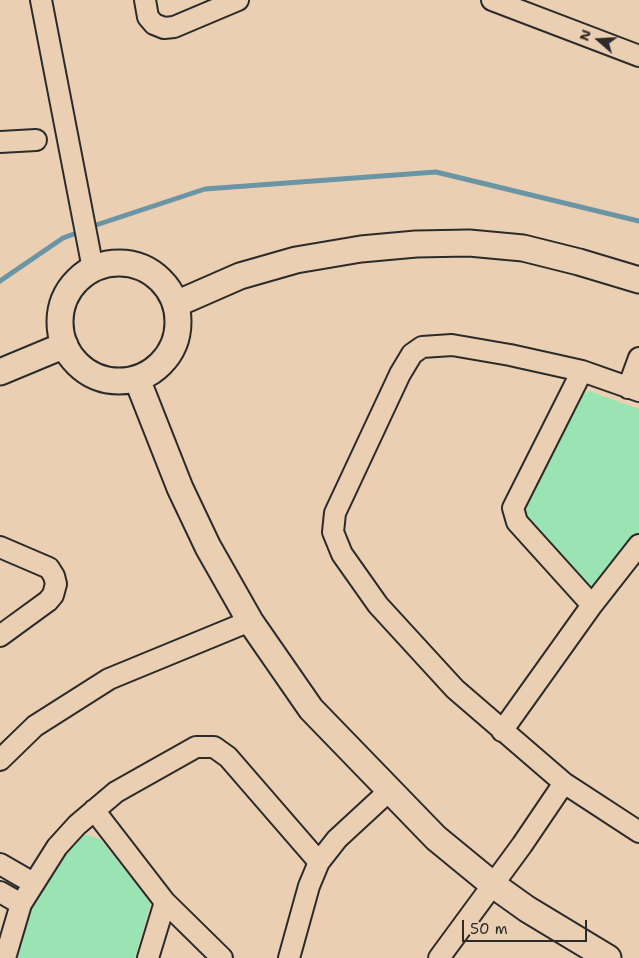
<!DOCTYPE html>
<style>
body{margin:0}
#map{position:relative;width:639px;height:958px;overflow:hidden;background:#ebcfb2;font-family:"Shantell Sans",sans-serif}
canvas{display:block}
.north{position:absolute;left:574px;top:15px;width:50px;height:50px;-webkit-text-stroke:4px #ebcfb2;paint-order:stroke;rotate:289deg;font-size:14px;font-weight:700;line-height:20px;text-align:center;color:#2b2b2b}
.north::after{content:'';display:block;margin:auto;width:18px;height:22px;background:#2b2b2b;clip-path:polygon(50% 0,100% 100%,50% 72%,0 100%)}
.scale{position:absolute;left:462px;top:920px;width:125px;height:22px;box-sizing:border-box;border:2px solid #2b2b2b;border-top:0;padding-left:6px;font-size:15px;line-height:18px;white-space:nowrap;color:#2b2b2b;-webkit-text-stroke:4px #ebcfb2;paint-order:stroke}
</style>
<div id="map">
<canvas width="639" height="958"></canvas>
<div class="north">N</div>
<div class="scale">50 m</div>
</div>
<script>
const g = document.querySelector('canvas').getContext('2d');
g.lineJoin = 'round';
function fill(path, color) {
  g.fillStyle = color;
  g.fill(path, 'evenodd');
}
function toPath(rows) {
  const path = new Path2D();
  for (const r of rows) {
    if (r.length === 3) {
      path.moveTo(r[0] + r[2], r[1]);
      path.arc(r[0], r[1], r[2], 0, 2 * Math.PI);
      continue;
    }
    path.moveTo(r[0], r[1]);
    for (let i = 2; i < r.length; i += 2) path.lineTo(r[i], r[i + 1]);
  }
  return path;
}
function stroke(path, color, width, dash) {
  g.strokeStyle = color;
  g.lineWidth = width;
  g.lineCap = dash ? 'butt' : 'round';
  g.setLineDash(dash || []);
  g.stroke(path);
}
const green = toPath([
 [589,391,639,409,639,534,597,591,585,591,523,514,526,501,581,394],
 [84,834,100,839,151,902,135,958,13,958,21,928,57,862]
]);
const stream = toPath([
 [90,227,205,189,436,172,639,221],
 [0,281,63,238,82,231]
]);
const minor = toPath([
 [41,0,93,269],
 [145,0,148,17,154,24,164,28,174,27,238,0],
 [492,0,639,56],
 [0,142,36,140],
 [582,371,513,508,517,522,592,605],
 [628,388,639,358],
 [639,391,582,371,510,355,452,345,422,347,412,354,400,374,335,513,333,532,342,554,378,605,455,689,564,783,639,832],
 [0,547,49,568,54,576,56,584,53,595,48,601,0,636],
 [502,731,592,605,639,545],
 [0,760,35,726,109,679,250,621],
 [94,810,165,902,222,958],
 [0,864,33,883],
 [0,892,21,904],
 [5,958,21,904,57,847,77,825,116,792,196,747,214,747,228,757,319,862],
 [148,958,165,902],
 [289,958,309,886,319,862,337,839,389,791],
 [439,958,522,845,564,783]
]);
const tertiary = toPath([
 [119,322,59],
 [176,304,240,276,296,260,361,249,416,244,469,243,523,248,579,262,639,280],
 [0,372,65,345],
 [137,379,180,488,208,547,250,621,311,709,436,838,492,884,527,909,608,958]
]);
fill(green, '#9ae3b2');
stroke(stream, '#6a95a5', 5);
stroke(minor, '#2b2b2b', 24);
stroke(tertiary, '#2b2b2b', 29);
stroke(minor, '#ebcfb2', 20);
stroke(tertiary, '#ebcfb2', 25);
</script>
